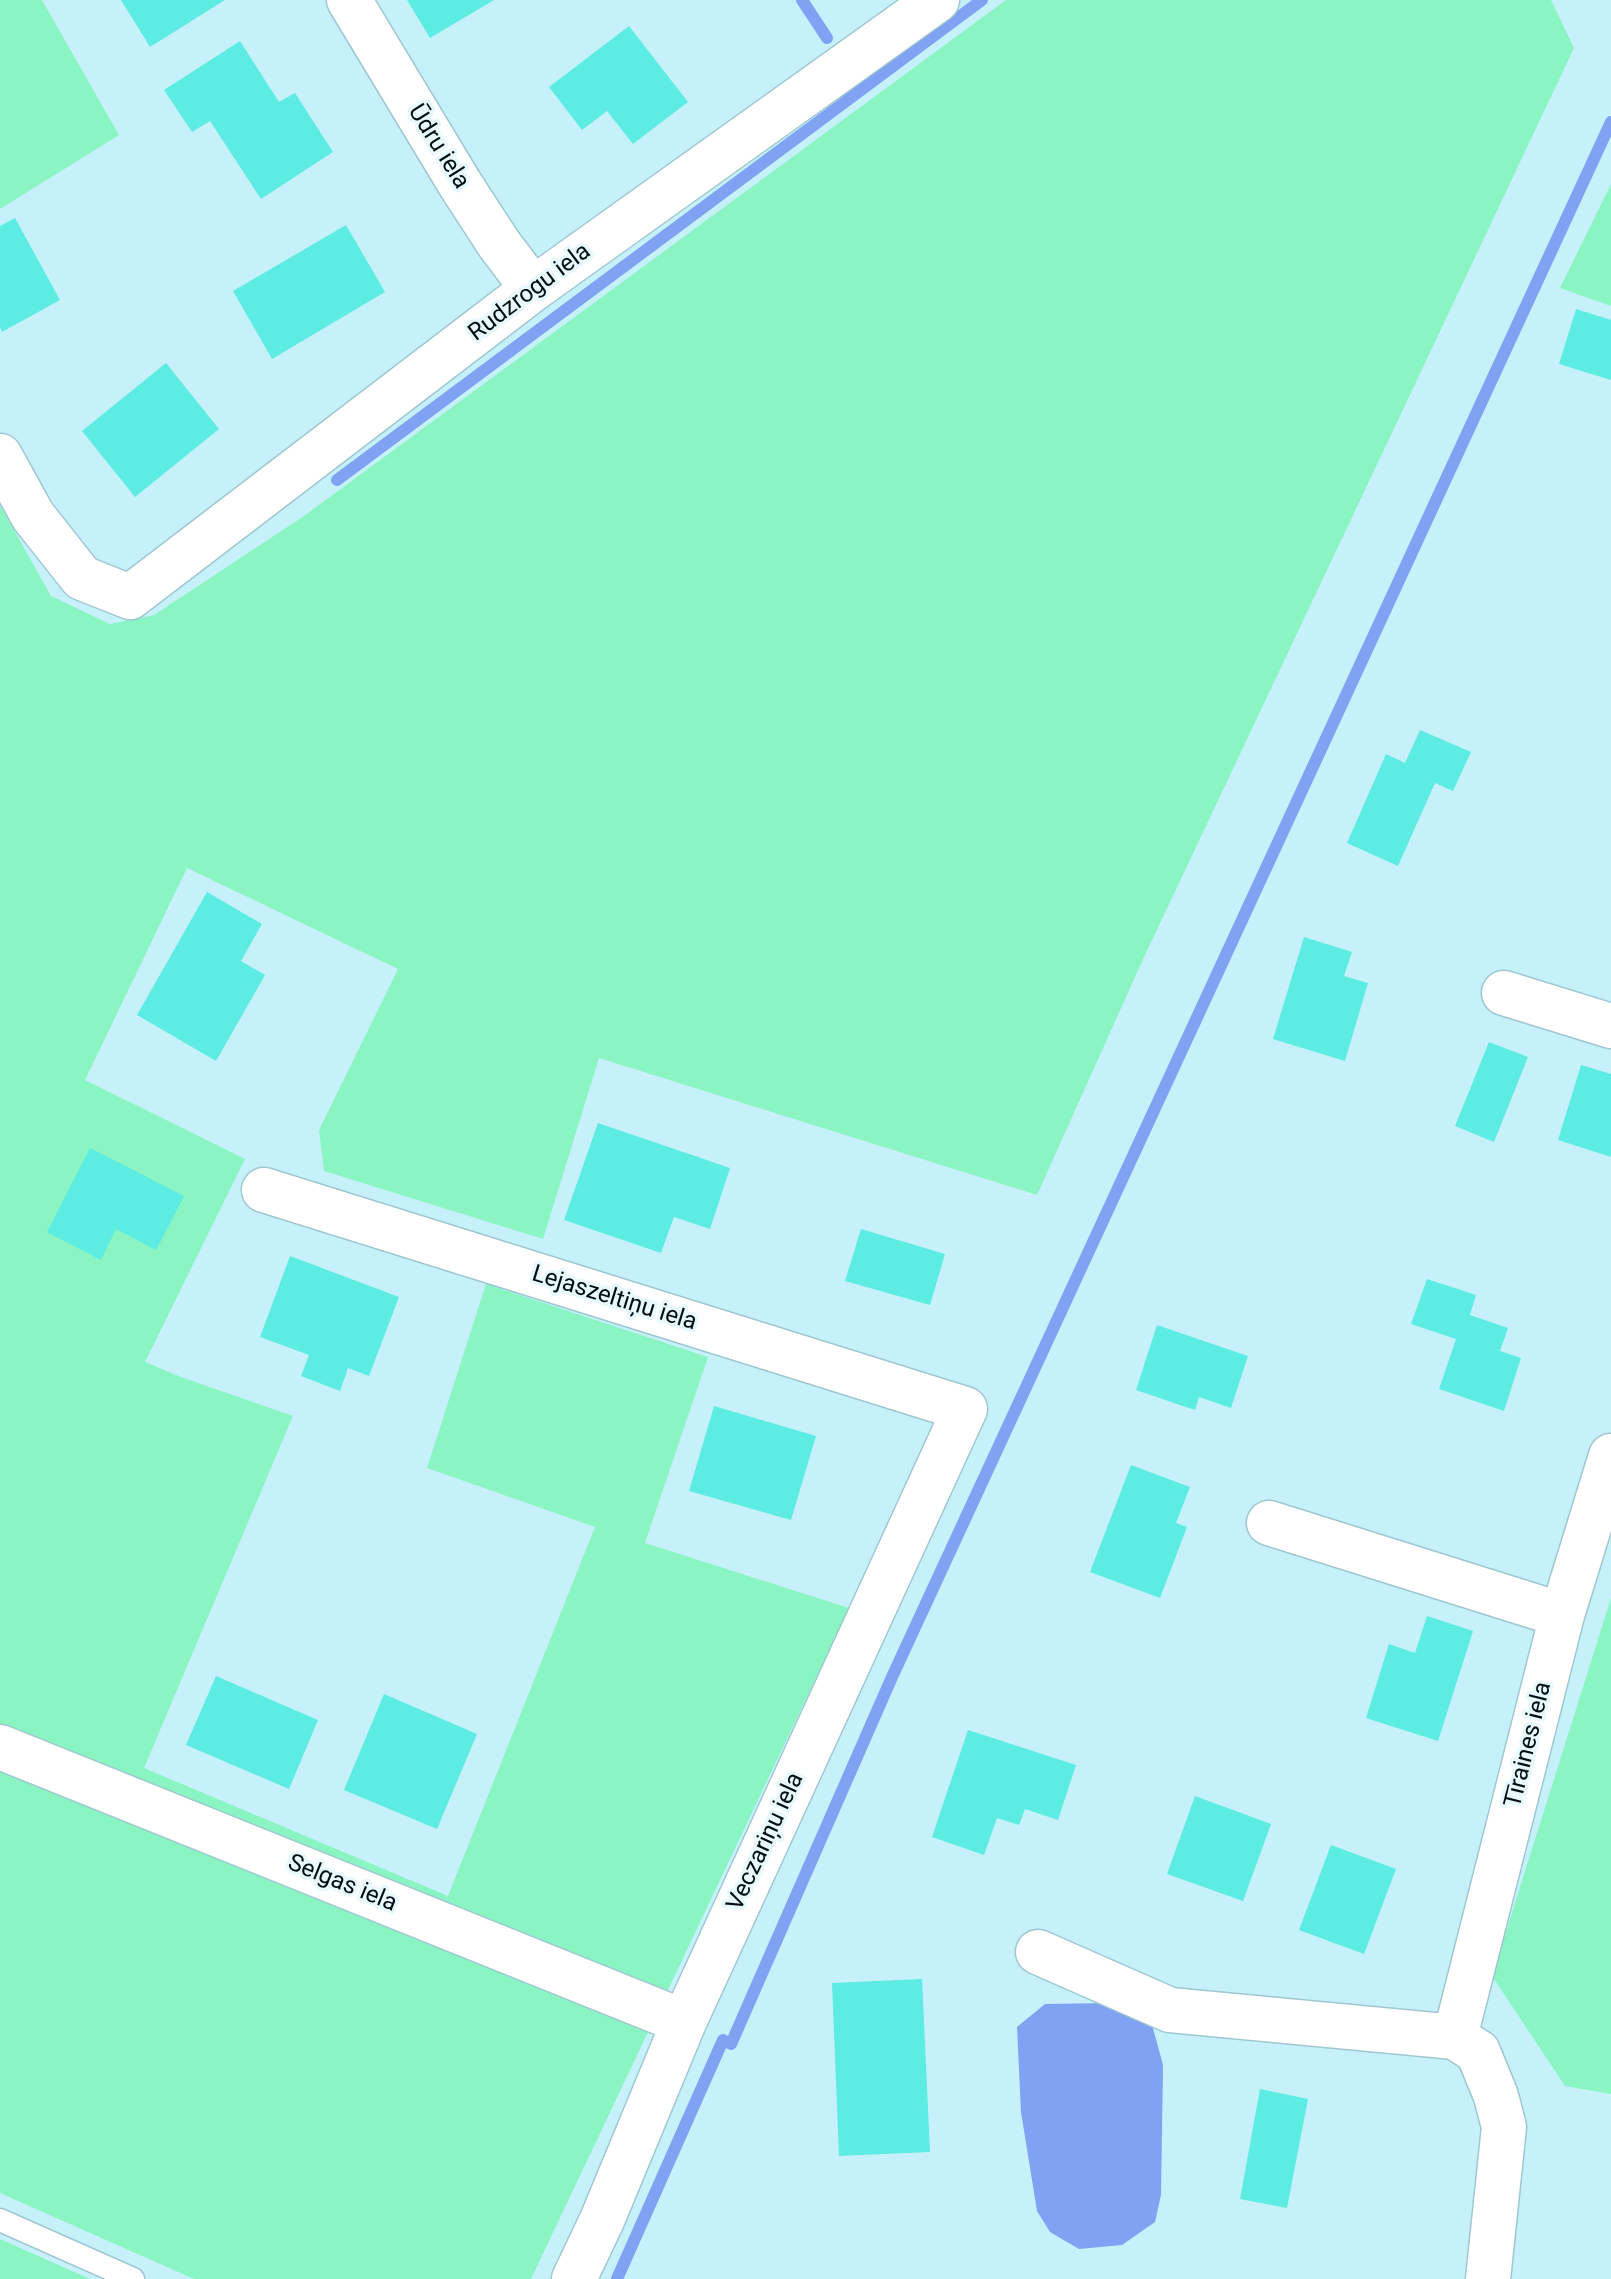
<!DOCTYPE html>
<meta charset="utf-8">
<style>
body{margin:0}
canvas{display:block;background:#c6f1fb}
</style>
<canvas width="1611" height="2279"></canvas>
<script>
const g = document.querySelector('canvas').getContext('2d');
g.lineJoin = 'round';
function fill(path, color) {
  g.fillStyle = color;
  g.fill(path, 'evenodd');
}
function toPath(rows) {
  const path = new Path2D();
  for (const r of rows) {
    path.moveTo(r[0], r[1]);
    for (let i = 2; i < r.length; i += 2) path.lineTo(r[i], r[i + 1]);
  }
  return path;
}
function stroke(path, color, width, dash) {
  g.strokeStyle = color;
  g.lineWidth = width;
  g.lineCap = dash ? 'butt' : 'round';
  g.setLineDash(dash || []);
  g.stroke(path);
}
function write(font, color, halo, rows, align = 'center') {
  g.font = font + ' Roboto,sans-serif';
  g.lineWidth = 7;
  g.setLineDash([]);
  g.textBaseline = 'middle';
  g.strokeStyle = halo;
  g.fillStyle = color;
  for (const [text, x, y, turn = 0] of rows) {
    g.save();
    g.translate(x, y);
    g.rotate((+turn || 0) * Math.PI / 180);
    g.textAlign = isNaN(turn) ? turn : align;
    if (halo) g.strokeText(text, 0, 0);
    g.fillText(text, 0, 0);
    g.restore();
  }
}
const green = toPath([
 [0,0,42,0,119,135,0,209],
 [1006,0,1551,0,1574,48,1144,957,1037,1195,599,1058,543,1239,324,1171,319,1130,398,969,187,868,85,1080,245,1159,145,1362,181,1377,293,1416,144,1768,448,1896,595,1527,427,1468,486,1284,708,1357,645,1543,849,1608,531,2279,194,2279,0,2193,0,505,51,596,110,624,154,615,304,516],
 [1611,184,1611,306,1560,288],
 [1611,1598,1611,2094,1565,2086,1492,1976],
 [0,2239,90,2279,0,2279]
]);
const water = toPath([
 [1109,2003,1151,2021,1163,2065,1161,2195,1155,2222,1122,2245,1079,2249,1050,2232,1037,2211,1021,2112,1017,2027,1045,2004]
]);
const stream = toPath([
 [802,0,827,38],
 [337,480,982,0],
 [617,2279,723,2040,731,2044,892,1677,1611,122]
]);
const building = toPath([
 [121,0,225,0,150,47],
 [407,0,494,0,430,38],
 [629,26,688,102,633,144,607,111,582,130,549,87],
 [240,41,279,102,295,93,333,152,261,199,210,121,192,132,164,90],
 [15,218,60,300,2,332,0,327,0,226],
 [346,225,385,292,272,359,233,291],
 [1576,309,1611,320,1611,380,1559,364],
 [166,363,219,429,135,497,82,431],
 [1420,730,1471,752,1453,791,1435,783,1398,866,1347,843,1386,754,1405,763],
 [207,892,262,924,241,961,265,975,216,1061,137,1015],
 [1304,937,1352,952,1344,976,1368,983,1345,1061,1273,1039],
 [1489,1042,1528,1057,1494,1142,1455,1126],
 [1581,1065,1611,1074,1611,1157,1558,1140],
 [598,1123,730,1168,710,1229,674,1217,661,1253,564,1220],
 [90,1148,184,1196,156,1250,116,1229,101,1260,47,1232],
 [861,1229,945,1254,930,1305,845,1281],
 [290,1256,399,1297,369,1376,348,1368,340,1391,301,1376,309,1355,260,1337],
 [1427,1279,1476,1295,1470,1315,1508,1328,1500,1351,1521,1358,1504,1411,1439,1389,1456,1339,1411,1324],
 [1157,1325,1248,1356,1231,1408,1199,1397,1195,1410,1136,1390],
 [714,1406,816,1436,791,1520,689,1491],
 [1131,1465,1190,1487,1176,1523,1187,1527,1160,1598,1090,1572],
 [1427,1616,1473,1631,1438,1741,1366,1718,1389,1644,1415,1653],
 [216,1676,318,1720,289,1789,186,1745],
 [384,1694,477,1734,437,1829,344,1790],
 [968,1730,1076,1765,1058,1820,1025,1809,1019,1825,997,1818,984,1855,932,1837],
 [1195,1796,1271,1824,1243,1901,1167,1874],
 [1331,1845,1396,1869,1364,1954,1299,1930],
 [922,1979,930,2152,839,2156,832,1983],
 [1260,2089,1308,2099,1287,2208,1240,2199]
]);
const service = toPath([
 [0,2220,133,2279]
]);
const minor = toPath([
 [349,0,460,184,499,244,533,289],
 [0,456,33,516,82,578,130,597,533,289,937,0],
 [1504,993,1611,1026],
 [264,1190,965,1409,684,2022,602,2220,574,2279],
 [1269,1523,1562,1615],
 [0,1747,684,2022],
 [1038,1952,1170,2010,1455,2037,1478,2052,1496,2096,1504,2127,1488,2279],
 [1455,2037,1562,1615,1611,1456]
]);
const streetNames = [
 ["Ūdru iela",438,147,58],
 ["Rudzrogu iela",530,293,-37],
 ["Lejaszeltiņu iela",614,1299,17],
 ["Tīraines iela",1529,1745,-76],
 ["Veczariņu iela",766,1842,-65],
 ["Selgas iela",342,1884,22]
];
fill(green, '#8af4c2');
fill(water, '#7fa2f2');
stroke(stream, '#7fa2f2', 12);
fill(building, '#5cece1');
stroke(service, '#9ec7d1', 25);
stroke(minor, '#9ec7d1', 47);
stroke(service, '#fff', 22);
stroke(minor, '#fff', 44);
write('24px', '#010e11', '#e8f9fd', streetNames);
</script>
